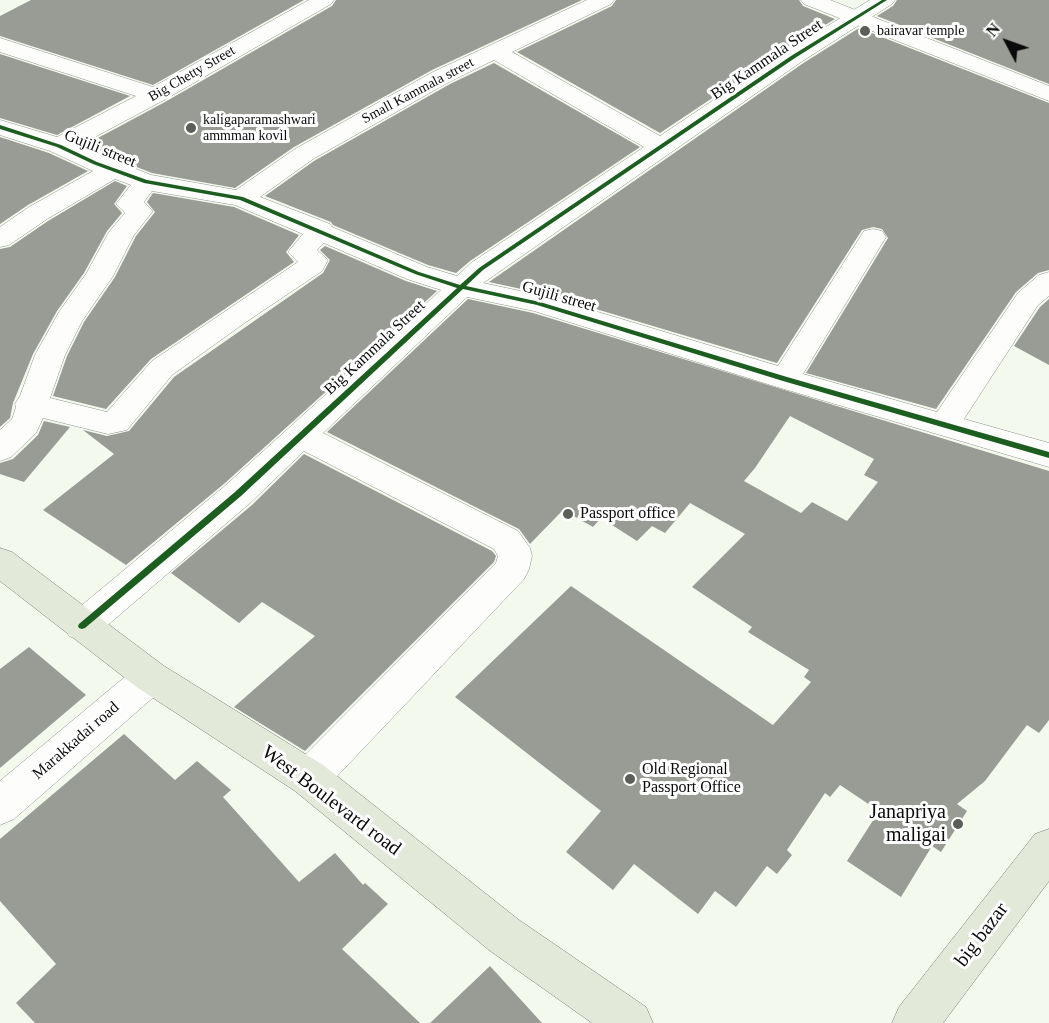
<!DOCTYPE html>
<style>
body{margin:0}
#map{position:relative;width:1049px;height:1023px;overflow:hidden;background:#f4f9ee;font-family:Georgia,serif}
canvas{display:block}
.north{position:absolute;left:977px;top:12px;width:60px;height:60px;-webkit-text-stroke:4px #fff;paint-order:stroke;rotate:311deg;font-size:16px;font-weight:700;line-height:24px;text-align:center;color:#0a0a0a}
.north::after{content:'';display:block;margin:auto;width:21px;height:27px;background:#0a0a0a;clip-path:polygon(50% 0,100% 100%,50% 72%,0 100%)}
</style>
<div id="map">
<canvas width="1049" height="1023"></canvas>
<div class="north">N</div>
</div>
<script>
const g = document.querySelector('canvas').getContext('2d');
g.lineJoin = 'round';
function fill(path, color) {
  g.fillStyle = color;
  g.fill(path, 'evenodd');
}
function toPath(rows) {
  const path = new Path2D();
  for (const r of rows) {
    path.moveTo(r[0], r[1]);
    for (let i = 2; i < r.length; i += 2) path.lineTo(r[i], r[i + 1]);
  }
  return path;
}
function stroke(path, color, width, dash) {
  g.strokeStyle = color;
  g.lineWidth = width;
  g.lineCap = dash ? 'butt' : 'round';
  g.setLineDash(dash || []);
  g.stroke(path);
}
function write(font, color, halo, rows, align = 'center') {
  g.font = font + ' Georgia,serif';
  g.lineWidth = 6;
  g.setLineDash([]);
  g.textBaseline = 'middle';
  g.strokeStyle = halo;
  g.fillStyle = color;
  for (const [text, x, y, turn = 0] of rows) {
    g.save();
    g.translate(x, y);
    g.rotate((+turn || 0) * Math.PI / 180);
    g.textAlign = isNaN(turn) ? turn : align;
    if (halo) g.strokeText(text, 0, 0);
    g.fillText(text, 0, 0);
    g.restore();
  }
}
const building = toPath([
 [31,0,304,0,153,85,0,36,0,16],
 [336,0,582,0,432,70,294,147,235,188,152,173,83,146,165,102,332,6],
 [616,0,799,0,803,6,835,19,784,50,660,133,517,52,612,6],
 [897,0,1049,0,1049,84,877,16,893,6],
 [859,28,1049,103,1049,270,1038,273,1016,292,936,409,806,373,888,238,882,229,873,227,862,230,777,363,549,295,489,282,802,64],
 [0,54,130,96,57,135,0,118],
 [494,63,640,147,470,261,456,273,428,265,333,225,331,222,265,196,314,161,450,84],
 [0,137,49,153,88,171,28,205,0,224],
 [115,181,127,186,114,204,122,213,107,231,84,273,57,311,33,354,13,403,10,418,0,427,0,249,10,247,48,221],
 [153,193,234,207,299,235,286,252,294,262,151,359,106,409,53,396,67,356,84,322,115,277,136,236,155,212,147,202],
 [325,246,406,281,437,291,225,483,126,565,43,510,114,454,83,430,107,436,129,431,174,377,323,273,330,260,320,250],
 [468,299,533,313,1049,471,1049,720,1039,733,1027,725,985,781,957,804,967,811,941,852,932,846,901,897,847,861,879,811,840,785,830,797,825,793,787,850,792,855,777,874,767,866,736,907,715,891,698,914,634,864,613,890,566,852,601,811,455,697,571,586,773,725,811,682,804,677,809,670,748,632,752,627,692,587,745,534,690,503,665,533,652,526,637,541,601,518,593,527,563,510,530,544,519,529,327,432],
 [790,416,874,459,864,475,878,482,847,521,812,502,801,513,744,481,755,468],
 [1049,299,1049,365,1014,346,1040,307],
 [44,421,70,427,24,482,0,474,0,463,13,459,38,435],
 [304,454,492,551,496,556,494,562,305,751,234,707,315,636,262,602,239,623,171,573,252,505],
 [29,647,86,695,0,768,0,669],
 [124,734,175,780,197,761,231,790,223,797,299,882,335,853,363,885,365,883,388,904,342,949,420,1023,35,1023,16,1003,56,964,0,901,0,839],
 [490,966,542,1023,430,1023]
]);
const minor = toPath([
 [309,0,334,0,331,4,164,100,78,146,151,175,236,190,295,149,433,72,587,0,614,0,611,4,512,52,660,136,785,52,870,0,895,0,892,4,801,62,483,283,548,297,778,366,864,231,873,229,882,231,886,237,803,374,937,412,1018,293,1039,275,1049,272,1049,296,1038,305,964,419,1049,443,1049,467,774,386,534,311,467,297,323,433,518,531,530,548,532,556,529,569,524,579,323,791,309,796,295,791,289,778,295,765,496,563,498,556,494,549,304,451,250,503,95,636,82,641,69,636,64,626,69,616,226,485,441,290,407,279,324,243,317,250,328,260,322,271,243,324,172,375,127,430,108,434,43,418,36,433,11,457,0,461,0,430,12,419,16,407,15,404,20,396,35,355,59,312,86,274,109,232,125,213,116,204,131,185,115,179,47,219,9,245,0,247,0,227,29,207,93,171,50,151,0,135,0,120,57,137,136,96,0,52,0,38,153,87,309,0],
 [494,60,644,147,471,263,457,276,427,267,332,227,330,224,260,197,313,159,449,82,494,60],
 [152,191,235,205,303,234,288,252,298,262,152,361,107,412,50,398,65,355,82,321,113,276,134,235,153,211,144,202,152,191],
 [151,661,164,666,169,677,164,688,14,819,0,825,0,781,138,666,151,661]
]);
const tertiary = toPath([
 [801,0,830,0,1049,86,1049,101,804,4,801,0]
]);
const primary = toPath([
 [0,548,12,552,164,666,323,765,519,920,646,1007,653,1023,592,1023,489,950,295,791,138,688,0,581,0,548],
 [1049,829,1049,881,943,1023,892,1023,899,1007,1035,834,1049,829]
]);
const cycleway = toPath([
 [882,0,887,0,795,58,483,270,466,286,540,302,787,377,1049,452,1049,458,783,381,537,305,463,289,241,496,85,628,82,629,79,628,78,626,79,624,235,492,457,288,415,274,240,200,144,183,93,164,57,147,0,129,0,125,61,145,97,162,147,180,243,197,419,272,460,285,479,268,791,56,882,0]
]);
const markers = [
 [865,31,6,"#5c5e5a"],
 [191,128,6,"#5c5e5a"],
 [568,514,6,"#5c5e5a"],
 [630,779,6,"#5c5e5a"],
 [958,824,6,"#5c5e5a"]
];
const farPoinames = [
 ["bairavar temple",877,31],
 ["kaligaparamashwari",203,120],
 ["ammman kovil",203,136]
];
const farStreetnames = [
 ["Big Chetty Street",192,74,-30],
 ["Small Kammala street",418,91,-28]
];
const streetNames = [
 ["Big Kammala Street",767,60,-34],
 ["Gujili street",100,149,22],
 ["Gujili street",559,297,16],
 ["Big Kammala Street",375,348,-43],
 ["Marakkadai road",76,741,-41]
];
const poiNames = [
 ["Passport office",580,514],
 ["Old Regional",642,770],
 ["Passport Office",642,788]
];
const nearStreetnames = [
 ["West Boulevard road",331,801,37],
 ["big bazar",982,935,-53]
];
const nearPoinames = [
 ["Janapriya",946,813],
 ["maligai",946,836]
];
fill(building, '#999c94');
stroke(minor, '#8f928d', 1);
stroke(tertiary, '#8f928d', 1);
stroke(primary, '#7d7f7a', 1);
fill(minor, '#fdfefc');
fill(tertiary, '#fdfefc');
fill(primary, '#e2e9d9');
fill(cycleway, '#1b5e20');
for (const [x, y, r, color] of markers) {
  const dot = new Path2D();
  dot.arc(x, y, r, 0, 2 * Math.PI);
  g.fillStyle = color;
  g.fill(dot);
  stroke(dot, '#fff', 2);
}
write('14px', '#0a0a0a', '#fff', farPoinames, 'left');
write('14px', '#0a0a0a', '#fff', farStreetnames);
write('16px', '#0a0a0a', '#fff', streetNames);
write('16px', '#0a0a0a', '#fff', poiNames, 'left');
write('20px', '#0a0a0a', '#fff', nearStreetnames);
write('20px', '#0a0a0a', '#fff', nearPoinames, 'right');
</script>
